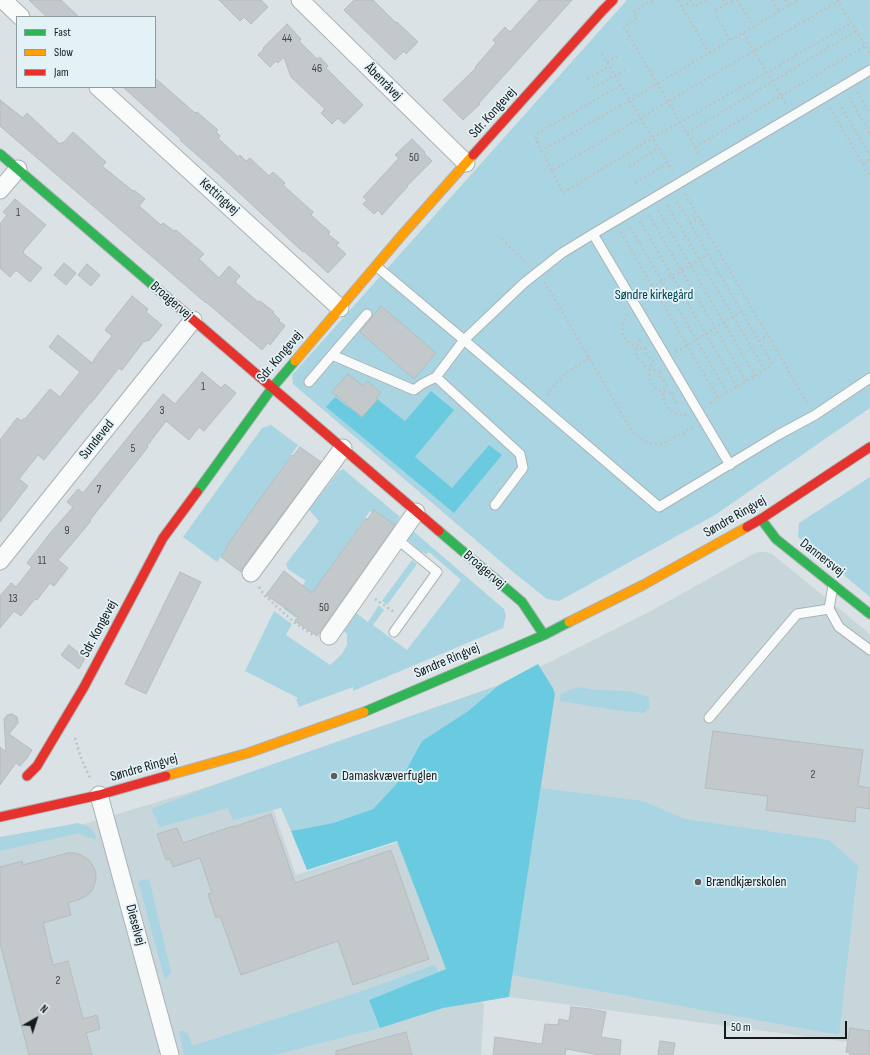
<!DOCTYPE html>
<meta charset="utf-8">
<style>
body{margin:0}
#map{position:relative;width:870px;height:1055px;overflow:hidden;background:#dae2e5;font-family:"Sofia Sans Condensed",sans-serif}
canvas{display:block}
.legend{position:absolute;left:16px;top:16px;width:140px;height:72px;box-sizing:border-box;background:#e3f2f7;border:1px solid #919c9f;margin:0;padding:5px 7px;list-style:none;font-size:12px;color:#151a1b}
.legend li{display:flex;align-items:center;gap:8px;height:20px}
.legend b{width:20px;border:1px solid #919c9f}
.north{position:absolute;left:16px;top:999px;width:40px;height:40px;-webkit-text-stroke:3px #e3f2f7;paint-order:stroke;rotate:39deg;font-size:11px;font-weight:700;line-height:16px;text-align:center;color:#151a1b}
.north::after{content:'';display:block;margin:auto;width:14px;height:18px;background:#151a1b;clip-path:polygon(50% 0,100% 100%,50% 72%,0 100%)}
.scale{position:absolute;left:724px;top:1021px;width:123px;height:18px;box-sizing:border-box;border:2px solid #151a1b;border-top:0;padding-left:5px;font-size:12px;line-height:14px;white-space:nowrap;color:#151a1b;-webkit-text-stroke:3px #e3f2f7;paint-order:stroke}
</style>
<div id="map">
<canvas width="870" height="1055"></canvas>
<ul class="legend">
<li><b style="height:5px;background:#30b455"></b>Fast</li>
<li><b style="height:5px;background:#ff9f0a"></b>Slow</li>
<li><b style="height:5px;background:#e5322d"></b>Jam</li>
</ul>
<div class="north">N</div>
<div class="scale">50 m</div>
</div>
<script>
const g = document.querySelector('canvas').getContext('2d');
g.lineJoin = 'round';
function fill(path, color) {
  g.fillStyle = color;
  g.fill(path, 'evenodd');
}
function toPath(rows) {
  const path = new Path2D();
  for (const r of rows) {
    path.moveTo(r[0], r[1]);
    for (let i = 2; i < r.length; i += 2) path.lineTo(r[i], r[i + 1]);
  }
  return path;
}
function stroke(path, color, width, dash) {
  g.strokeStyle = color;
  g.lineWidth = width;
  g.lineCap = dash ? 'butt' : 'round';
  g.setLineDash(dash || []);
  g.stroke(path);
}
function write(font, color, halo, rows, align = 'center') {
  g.font = font + ' "Sofia Sans Condensed",sans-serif';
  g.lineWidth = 3.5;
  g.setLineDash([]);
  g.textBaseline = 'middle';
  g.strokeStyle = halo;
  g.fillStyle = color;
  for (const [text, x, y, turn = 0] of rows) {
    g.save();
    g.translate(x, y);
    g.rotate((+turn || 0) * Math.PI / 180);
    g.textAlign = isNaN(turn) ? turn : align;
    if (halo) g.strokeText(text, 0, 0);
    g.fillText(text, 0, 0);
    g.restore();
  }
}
const built = toPath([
 [759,552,765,552,772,554,870,634,870,1045,509,997,555,694,553,688,540,667,649,612,753,554],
 [260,771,296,875,404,840,484,1006,481,1055,0,1055,0,842,71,828]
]);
const green = toPath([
 [627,0,870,0,870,408,715,515,559,601,547,599,513,572,293,384,292,375],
 [271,425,298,445,217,562,183,537,262,428],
 [343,469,400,517,395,525,370,511,296,618,284,609,306,581,288,569,286,564,319,521,309,510,339,471],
 [870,477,870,597,798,537,799,523],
 [413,531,504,609,506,616,503,628,353,691,353,687,299,707,296,700,298,698,245,671,274,611,292,624,286,635,330,665,342,654,347,645,347,634,343,631,356,613,368,622,379,605,384,610,373,625,407,650,461,580,429,552,426,554,420,551,407,539],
 [412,560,417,564,387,605,382,601],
 [499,685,468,711,422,741,401,779,373,809,333,823,291,831,281,808,233,820,228,808,160,827,151,809,222,782],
 [578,687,595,690,629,691,649,697,650,708,644,713,614,710,560,701,561,694],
 [541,788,643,801,685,819,829,840,858,866,839,1035,512,975],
 [78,823,89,827,94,832,96,839,89,838,79,833,0,851,0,837],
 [149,879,171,972,165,980,138,881],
 [434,965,439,972,369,1000,380,1028,274,1055,184,1055,179,1031,183,1031,188,1034,192,1045,195,1045,362,991]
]);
const forest = toPath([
 [431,391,454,410,415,457,452,488,489,445,502,455,454,513,326,407,335,397,362,417,377,399,405,421],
 [538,664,553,688,555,694,509,997,443,1008,380,1028,369,1000,446,969,397,841,307,870,291,831,333,823,373,809,401,779,422,741,468,711,499,685]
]);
const building = toPath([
 [29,0,61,0,79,17,47,17,29,0],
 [219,0,261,0,268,7,251,24,244,17,240,21,219,0],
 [354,0,373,0,396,23,397,22,418,42,406,54,404,51,395,60,344,10,354,0],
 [539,0,572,0,479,103,480,104,463,120,443,100,476,68,475,67,496,43,493,40,505,27,510,32,539,0],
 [287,24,301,39,299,41,317,59,320,57,328,66,326,68,363,105,344,124,338,118,332,124,321,113,325,109,291,77,284,57,278,63,276,61,270,67,258,55,264,49,263,48,287,24],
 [155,78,195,113,197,112,218,130,216,132,220,136,218,138,238,157,240,155,246,161,250,158,269,176,273,172,285,183,283,185,313,212,311,215,330,232,328,234,339,243,336,245,346,254,328,273,304,251,303,252,220,175,180,140,181,139,154,115,123,87,155,87,155,78],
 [0,100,23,118,27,113,60,144,62,142,63,143,73,132,106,162,102,166,133,191,134,190,145,199,139,206,161,225,163,223,174,231,176,230,204,254,199,259,219,278,229,266,240,276,235,282,258,302,260,301,274,312,273,313,280,320,279,321,285,326,270,345,268,343,262,350,206,302,206,303,0,126,0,100],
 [412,139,425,152,424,153,432,161,407,186,408,186,382,215,378,210,374,214,363,204,367,200,363,197,399,158,395,155,412,139],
 [15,199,46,225,24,250,23,253,42,268,30,282,16,270,10,277,0,268,0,224,7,215,3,212,15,199],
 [64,263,76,273,66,285,54,275,64,263],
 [87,264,100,275,91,286,78,275,87,264],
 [132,296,148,309,146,312,162,325,149,341,147,340,145,342,144,341,122,370,119,368,91,403,90,403,44,460,38,455,19,479,28,486,0,522,0,440,17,418,22,421,24,418,25,419,50,389,60,397,80,372,49,347,58,335,92,363,100,351,112,336,105,330,132,296],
 [381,306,436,353,414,379,360,332,381,306],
 [202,372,221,388,225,384,236,393,204,431,199,427,189,440,166,421,147,446,148,447,90,520,91,521,58,560,68,568,54,586,50,583,37,600,35,599,21,616,14,611,0,628,0,596,11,583,16,587,32,567,27,563,51,532,73,507,67,502,78,489,83,493,163,394,175,404,202,372],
 [348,374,363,386,367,381,381,393,376,398,378,399,362,417,332,392,348,374],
 [300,447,321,462,243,567,241,572,221,557,227,548,226,547,259,500,292,455,293,456,300,447],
 [374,510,395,525,317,636,295,621,298,617,266,595,284,571,312,593,366,518,367,520,374,510],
 [180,572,201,582,146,694,125,684,180,572],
 [69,645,85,658,79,669,61,655,69,645],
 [12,714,17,717,18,723,9,734,32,750,27,758,20,766,16,763,0,785,0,747,6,752,4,719,7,715,12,714],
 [713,731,863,750,858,786,870,788,870,809,856,807,855,822,766,810,768,796,705,788,713,731],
 [271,814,295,883,391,850,429,959,353,985,338,941,241,975,220,916,216,918,208,894,212,893,200,858,173,867,170,859,166,860,157,834,177,828,183,843,233,826,233,827,271,814],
 [68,853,75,853,81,855,86,858,91,862,94,868,96,874,96,880,94,886,91,892,86,896,81,899,68,903,71,915,43,923,53,965,68,961,83,1019,97,1015,100,1029,86,1033,92,1055,29,1055,0,943,0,867,22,861,23,865,68,853],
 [571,1007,591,1009,606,1012,601,1037,621,1040,620,1055,599,1055,566,1049,565,1055,493,1055,495,1037,542,1044,545,1024,558,1025,559,1019,569,1021,571,1007],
 [850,1028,870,1031,870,1055,850,1055,850,1053,846,1052,850,1028],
 [406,1032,412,1055,336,1055,336,1051,406,1032],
 [660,1041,675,1043,673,1055,658,1055,660,1041]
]);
const path = toPath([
 [652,0,633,12,637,18,624,27,700,156],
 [678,0,709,53],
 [690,0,694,7,706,0],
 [723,0,726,4,714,11,730,40],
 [737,0,754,26],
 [772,0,779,11],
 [785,0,789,5],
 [837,0,870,53],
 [726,4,734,0],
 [682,7,691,2],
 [743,33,787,106],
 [602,54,673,172],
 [607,62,618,56],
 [588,79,609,66],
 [621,85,543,130,537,134,536,138,538,144,552,171,640,118,840,0],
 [593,88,625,70],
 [857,92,870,113],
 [849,97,870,134],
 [839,103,870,156],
 [830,108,870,176],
 [687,133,856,31],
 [695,147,865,46],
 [541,151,630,100,798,0],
 [863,163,870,159],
 [629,167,658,148],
 [552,171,563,193,652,138,766,73,851,23],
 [636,183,667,163],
 [685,194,809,406],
 [667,205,765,370],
 [658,210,755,376],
 [649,215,746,381],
 [640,221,737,387],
 [690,223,699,218],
 [630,227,727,392],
 [621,232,718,398,709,404],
 [502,239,529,265],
 [708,254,771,362,771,366,718,398],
 [544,282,550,291,633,433,639,438,647,442,656,444,663,443,670,440,694,426],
 [643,293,708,254,682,209,677,203,673,201],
 [627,314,623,324,622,329,623,336,626,340,636,348,646,348],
 [640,339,636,348,637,357,645,366,654,370,660,371],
 [759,341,768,335],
 [645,348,647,355,653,361],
 [676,352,742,311],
 [654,360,651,364,649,374,650,380,653,384,657,389,663,392,673,393],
 [660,371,660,377,665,382],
 [667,384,663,392,663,397,665,403,669,409,675,413,684,416,687,415],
 [672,393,673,400,679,405],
 [547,395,557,382,566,373,590,358],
 [259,587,264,595,295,623,313,635],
 [375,599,394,612],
 [75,738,81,758,90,778]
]);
const lane = toPath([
 [593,234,730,465],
 [376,266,464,340,659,507,778,435,815,415,870,378],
 [332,355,367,314],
 [436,377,520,454,523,468,495,505],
 [309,382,332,355,414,390,422,384,436,377,464,340,524,283,562,253,593,234,870,70],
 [833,585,829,609,839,627,870,650],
 [394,632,437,572,397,539],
 [709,718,797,614,829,609]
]);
const street = toPath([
 [3,0,21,17],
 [300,0,466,163],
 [98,87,340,308],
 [0,190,18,169],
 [0,561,193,320],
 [251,573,343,448],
 [329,636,416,512],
 [99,795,170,1055]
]);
const fast = toPath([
 [0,154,176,305],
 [197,492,272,388,295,361],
 [761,519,776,539,870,614],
 [439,531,522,602,544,635],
 [364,712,544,635,569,622]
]);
const slow = toPath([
 [295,361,402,235,473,155],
 [569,622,643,585,747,527],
 [166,776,248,753,364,712]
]);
const jam = toPath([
 [473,155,603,10,613,0],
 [176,305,439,531],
 [747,527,761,519,870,447],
 [27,776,37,766,84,687,163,538,197,492],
 [0,817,99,795,166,776]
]);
const markers = [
 [334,776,4,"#5a6062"],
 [698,882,4,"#5a6062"]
];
const numberNames = [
 ["44",287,39],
 ["46",317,69],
 ["50",414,158],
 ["1",18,213],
 ["1",203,387],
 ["3",162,411],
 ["5",133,449],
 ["7",99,490],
 ["9",67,531],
 ["11",42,561],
 ["13",13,599],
 ["50",324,608],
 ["2",813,775],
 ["2",58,981]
];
const streetNames = [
 ["Åbenråvej",383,82,45],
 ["Sdr. Kongevej",493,113,-48],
 ["Kettingvej",219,197,42],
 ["Broagervej",171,301,41],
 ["Sdr. Kongevej",280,357,-50],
 ["Sundeved",97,440,-51],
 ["Søndre Ringvej",735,517,-30],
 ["Dannersvej",822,558,38],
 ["Broagervej",484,570,41],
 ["Sdr. Kongevej",99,629,-62],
 ["Søndre Ringvej",447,661,-23],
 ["Søndre Ringvej",144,768,-16],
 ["Dieselvej",135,925,75]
];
const parkNames = [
 ["Søndre kirkegård",654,295]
];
const poiNames = [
 ["Damaskvæverfuglen",342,776],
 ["Brændkjærskolen",706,882]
];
fill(built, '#c7d6db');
fill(green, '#a9d5e2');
fill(forest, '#6acbe0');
fill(building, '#c3c9cb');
stroke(building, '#b6bcbe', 1);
stroke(lane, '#acb2b4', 11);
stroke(street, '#acb2b4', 19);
stroke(fast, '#acb2b4', 11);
stroke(slow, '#acb2b4', 11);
stroke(jam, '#acb2b4', 11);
stroke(path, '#bfc1c2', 2.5, [2, 3]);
stroke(lane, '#f9fbfb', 9);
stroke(street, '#f9fbfb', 17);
stroke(fast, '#30b455', 9);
stroke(slow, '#ff9f0a', 9);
stroke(jam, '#e5322d', 9);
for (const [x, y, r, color] of markers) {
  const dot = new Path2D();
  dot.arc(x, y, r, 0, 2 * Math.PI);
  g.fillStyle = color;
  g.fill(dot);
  stroke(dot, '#e3f2f7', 1.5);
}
write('12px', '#424849', null, numberNames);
write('14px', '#151a1b', '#e3f2f7', streetNames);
write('14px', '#004351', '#e3f2f7', parkNames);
write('14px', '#151a1b', '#e3f2f7', poiNames, 'left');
</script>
